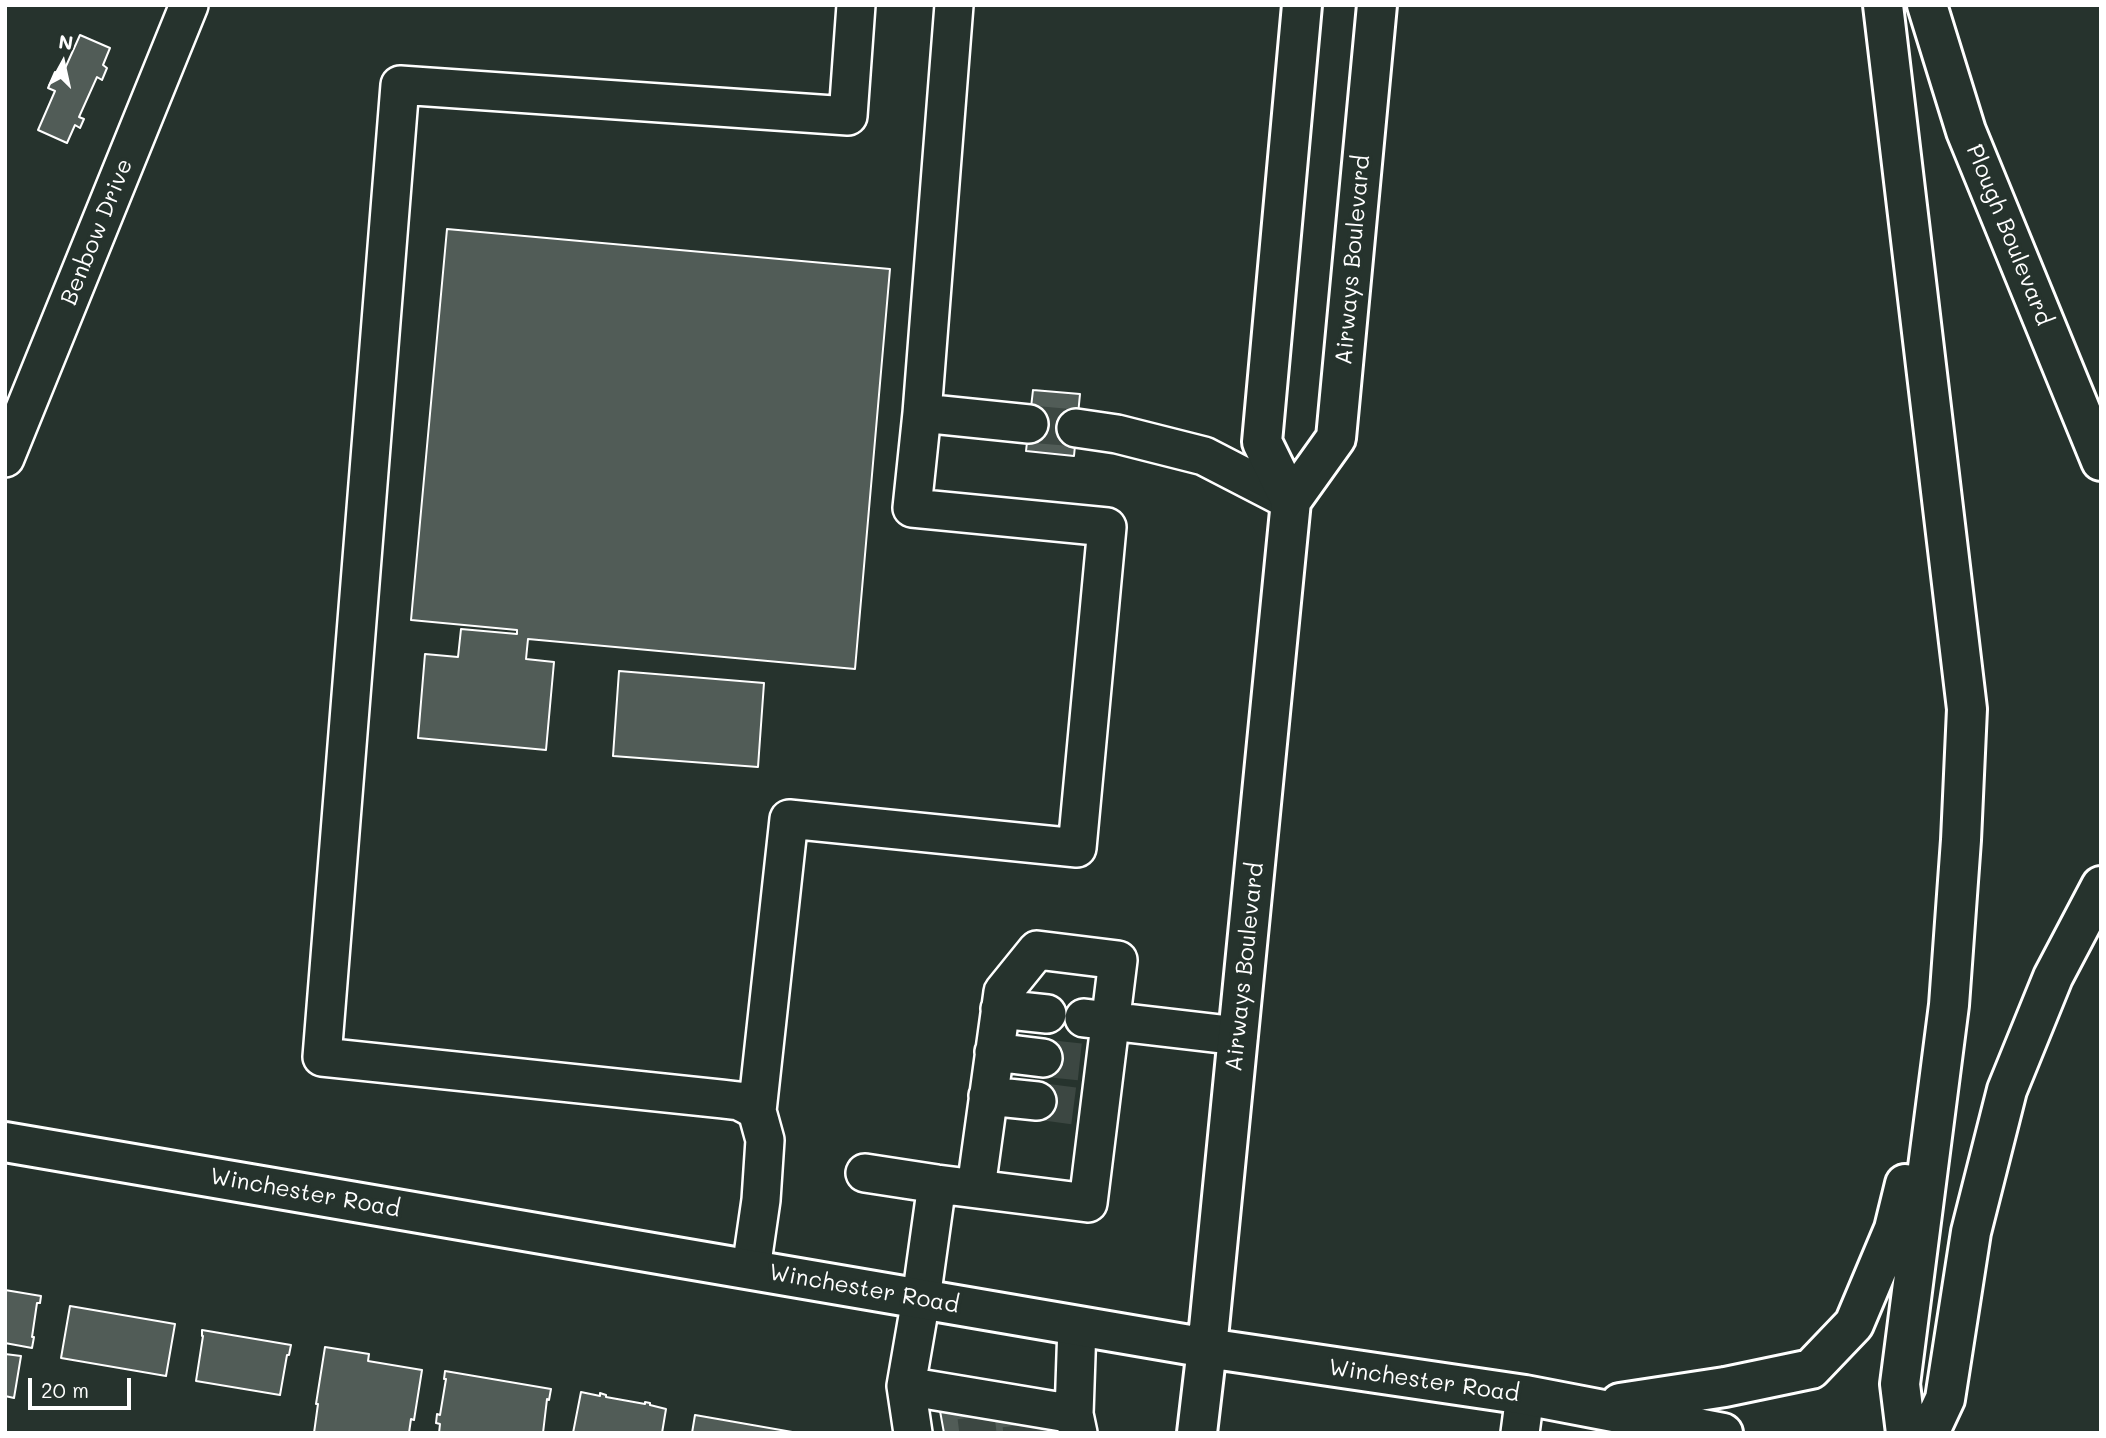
<!DOCTYPE html>
<style>
body{margin:0}
#map{position:relative;width:2106px;height:1438px;overflow:hidden;background:#26332d;font-family:Mali,sans-serif}
canvas{display:block}
.frame{position:absolute;inset:0;border:7px solid #fff;pointer-events:none}
.north{position:absolute;left:28px;top:28px;width:70px;height:70px;-webkit-text-stroke:5px #26332d;paint-order:stroke;rotate:8deg;font-size:19px;font-weight:700;line-height:28px;text-align:center;color:#fff}
.north::after{content:'';display:block;margin:auto;width:24px;height:32px;background:#fff;clip-path:polygon(50% 0,100% 100%,50% 72%,0 100%)}
.scale{position:absolute;left:28px;top:1378px;width:103px;height:32px;box-sizing:border-box;border:4px solid #fff;border-top:0;padding-left:9px;font-size:21px;line-height:24px;white-space:nowrap;color:#fff;-webkit-text-stroke:5px #26332d;paint-order:stroke}
</style>
<div id="map">
<canvas width="2106" height="1438"></canvas>
<div class="frame"></div>
<div class="north">N</div>
<div class="scale">20 m</div>
</div>
<script>
const g = document.querySelector('canvas').getContext('2d');
g.lineJoin = 'round';
function fill(path, color) {
  g.fillStyle = color;
  g.fill(path, 'evenodd');
}
function toPath(rows) {
  const path = new Path2D();
  for (const r of rows) {
    path.moveTo(r[0], r[1]);
    for (let i = 2; i < r.length; i += 2) path.lineTo(r[i], r[i + 1]);
  }
  return path;
}
function stroke(path, color, width, dash) {
  g.strokeStyle = color;
  g.lineWidth = width;
  g.lineCap = dash ? 'butt' : 'round';
  g.setLineDash(dash || []);
  g.stroke(path);
}
function write(font, color, halo, rows, align = 'center') {
  g.font = font + ' Mali,sans-serif';
  g.lineWidth = 7;
  g.setLineDash([]);
  g.textBaseline = 'middle';
  g.strokeStyle = halo;
  g.fillStyle = color;
  for (const [text, x, y, turn = 0] of rows) {
    g.save();
    g.translate(x, y);
    g.rotate((+turn || 0) * Math.PI / 180);
    g.textAlign = isNaN(turn) ? turn : align;
    if (halo) g.strokeText(text, 0, 0);
    g.fillText(text, 0, 0);
    g.restore();
  }
}
const building = toPath([
 [80,35,110,48,103,65,107,68,102,80,97,77,79,117,84,119,80,128,75,125,67,143,38,130,55,91,48,88,55,72,62,75,80,35],
 [447,229,890,269,855,669,528,639,526,659,554,662,546,750,418,738,425,654,458,657,461,629,517,634,517,630,411,620,447,229],
 [1033,390,1080,394,1074,456,1026,451,1033,390],
 [619,671,764,683,758,767,613,756,619,671],
 [5,1290,41,1296,40,1303,37,1303,32,1337,34,1337,32,1348,5,1343,5,1290],
 [70,1306,175,1324,166,1376,61,1358,70,1306],
 [202,1330,291,1345,289,1355,287,1355,280,1395,196,1381,203,1336,202,1336,202,1330],
 [325,1347,369,1354,368,1361,422,1370,414,1420,411,1419,409,1433,314,1433,318,1404,316,1404,325,1347],
 [5,1354,21,1356,14,1398,5,1396,5,1354],
 [445,1371,551,1389,549,1400,547,1399,543,1433,439,1433,440,1424,436,1423,437,1414,440,1415,446,1379,444,1379,445,1371],
 [581,1392,600,1396,600,1393,606,1395,606,1397,645,1404,645,1402,650,1403,650,1405,666,1409,662,1433,573,1433,581,1392],
 [940,1411,976,1417,1070,1433,944,1433,940,1411],
 [695,1415,798,1433,692,1433,695,1415]
]);
const minorTunnel = toPath([
 [1029,424,1076,428],
 [1043,1058,1080,1062],
 [1037,1101,1075,1106],
 [976,1417,978,1433],
 [1021,1425,1022,1433]
]);
const minor = toPath([
 [922,413,954,5],
 [1076,428,1117,434,1204,456,1291,501],
 [5,458,189,5],
 [1000,1009,1047,1014],
 [1084,1018,1238,1036],
 [994,1052,1043,1058],
 [988,1096,1037,1101],
 [757,1111,789,819,1077,848,1107,527,912,508,922,413,1029,424],
 [865,1173,937,1184,1088,1203,1118,960,1037,950,1003,992,976,1188],
 [751,1269,761,1200,765,1140,757,1111,747,1105,739,1101,722,1099,322,1057,400,85,848,116,856,5],
 [1077,1326,1074,1414,1078,1433],
 [906,1386,1074,1414],
 [913,1433,906,1386,921,1299,937,1184],
 [1520,1433,1525,1395]
]);
const major = toPath([
 [1883,5,1967,709,1961,840,1949,1005,1900,1384,1906,1433],
 [1927,5,1966,131,2101,461],
 [1291,501,1262,442,1302,5],
 [5,1142,1207,1348,1525,1395,1723,1433],
 [1620,1403,1725,1387,1811,1369,1854,1324,1894,1229,1905,1184],
 [1197,1433,1207,1348,1291,501,1336,438,1377,5],
 [1929,1433,1945,1399,1971,1232,2007,1090,2053,977,2101,886]
]);
const streetNames = [
 ["Benbow Drive",97,232,-68],
 ["Plough Boulevard",2009,235,68],
 ["Airways Boulevard",1353,260,-85],
 ["Airways Boulevard",1245,967,-84],
 ["Winchester Road",305,1193,10],
 ["Winchester Road",864,1289,10],
 ["Winchester Road",1424,1381,8]
];
fill(building, '#515c57');
stroke(building, '#fff', 2);
stroke(minorTunnel, '#3c4742', 37, [37, 18]);
stroke(minor, '#fff', 42);
stroke(major, '#fff', 44);
stroke(minor, '#26332d', 37);
stroke(major, '#26332d', 38);
write('23px', '#fff', '#26332d', streetNames);
</script>
